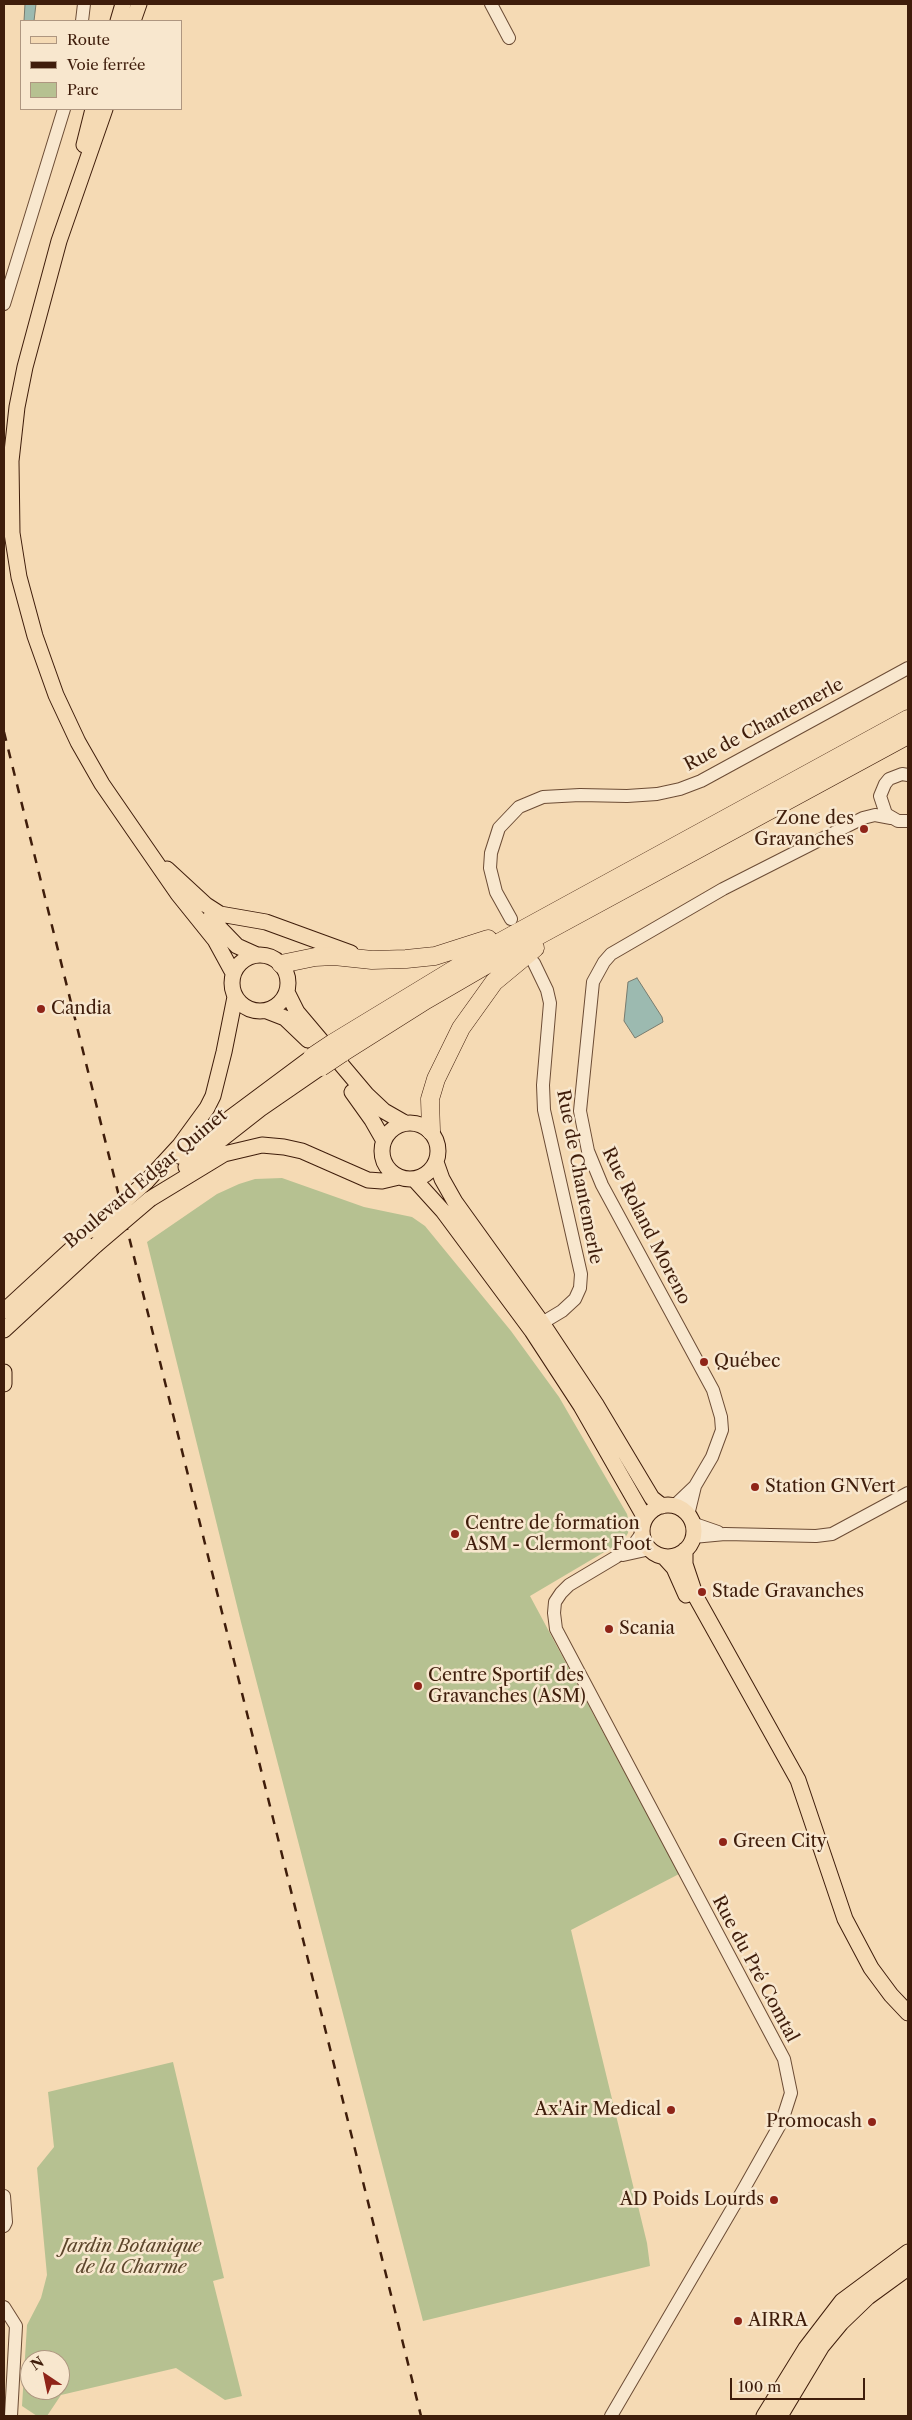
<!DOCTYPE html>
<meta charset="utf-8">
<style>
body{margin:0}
#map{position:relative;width:912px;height:2420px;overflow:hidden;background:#f5dab4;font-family:"Libre Caslon Text",serif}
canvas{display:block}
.frame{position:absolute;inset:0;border:5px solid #3f1d0b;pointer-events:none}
.legend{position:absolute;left:20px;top:20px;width:162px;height:90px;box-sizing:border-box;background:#f8e7ce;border:1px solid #ae9680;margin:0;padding:6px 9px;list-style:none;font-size:15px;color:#3f1d0b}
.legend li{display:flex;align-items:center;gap:10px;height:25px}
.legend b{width:25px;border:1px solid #ae9680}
.north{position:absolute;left:20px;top:2350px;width:50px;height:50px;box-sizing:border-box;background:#f8e7ce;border:1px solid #ae9680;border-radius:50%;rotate:326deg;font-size:14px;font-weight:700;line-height:20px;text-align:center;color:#3f1d0b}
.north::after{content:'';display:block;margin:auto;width:18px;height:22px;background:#8f2418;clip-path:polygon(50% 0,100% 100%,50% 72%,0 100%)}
.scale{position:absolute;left:730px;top:2378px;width:135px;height:22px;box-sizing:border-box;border:2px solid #3f1d0b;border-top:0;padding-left:6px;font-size:15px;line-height:18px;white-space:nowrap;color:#3f1d0b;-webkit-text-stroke:4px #f8e7ce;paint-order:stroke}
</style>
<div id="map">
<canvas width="912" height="2420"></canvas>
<div class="frame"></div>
<ul class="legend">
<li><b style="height:6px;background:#f5dab4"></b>Route</li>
<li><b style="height:6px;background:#3f1d0b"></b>Voie ferrée</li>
<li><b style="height:14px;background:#b6c191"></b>Parc</li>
</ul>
<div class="north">N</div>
<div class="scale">100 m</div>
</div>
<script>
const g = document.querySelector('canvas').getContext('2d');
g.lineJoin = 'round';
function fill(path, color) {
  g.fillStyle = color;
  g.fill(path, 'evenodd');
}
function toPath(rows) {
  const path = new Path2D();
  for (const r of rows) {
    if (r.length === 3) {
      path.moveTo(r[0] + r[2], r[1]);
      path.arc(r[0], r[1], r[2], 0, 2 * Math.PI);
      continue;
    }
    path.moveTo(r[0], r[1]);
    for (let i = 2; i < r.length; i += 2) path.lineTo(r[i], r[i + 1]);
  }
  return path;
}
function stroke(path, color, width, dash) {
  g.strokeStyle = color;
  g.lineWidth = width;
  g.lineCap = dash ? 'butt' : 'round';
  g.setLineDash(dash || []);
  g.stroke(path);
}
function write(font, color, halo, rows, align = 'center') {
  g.font = font + ' "Libre Caslon Text",serif';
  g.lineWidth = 5;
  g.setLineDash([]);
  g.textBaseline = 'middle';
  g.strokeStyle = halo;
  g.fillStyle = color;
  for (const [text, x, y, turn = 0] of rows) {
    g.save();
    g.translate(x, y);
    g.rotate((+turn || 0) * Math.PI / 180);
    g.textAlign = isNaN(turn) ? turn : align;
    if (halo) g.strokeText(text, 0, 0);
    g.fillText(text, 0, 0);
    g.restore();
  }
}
const green = toPath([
 [282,1178,364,1207,412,1217,425,1226,511,1331,559,1397,627,1514,629,1522,628,1533,623,1541,530,1596,679,1874,571,1930,647,2243,650,2266,423,2321,241,1622,147,1242,217,1194,239,1184,255,1179],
 [173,2062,224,2278,213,2281,242,2396,225,2400,176,2368,61,2395,47,2416,37,2416,22,2406,27,2325,41,2298,47,2275,37,2168,54,2147,48,2092],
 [30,2360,60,2360,60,2390,30,2390]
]);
const water = toPath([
 [25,4,36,4,34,21,24,21,25,4],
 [637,978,662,1017,663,1022,635,1038,624,1021,628,982,637,978]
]);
const minor = toPath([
 [491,4,509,38],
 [82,21,84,4],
 [4,304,64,109],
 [908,775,902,774,889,779,885,784,880,796,886,814,898,821,908,821],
 [511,919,496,892,490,868,491,853,499,828,519,807,543,797,580,795,627,796,657,794,680,789,701,781,908,668],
 [534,963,547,990,550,1003,543,1085,544,1110,581,1274,580,1288,575,1299,562,1311,542,1323],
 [674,1506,695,1486,712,1457,722,1430,721,1417,713,1390,602,1185,588,1151,580,1111,593,982,604,962,611,954,723,889,863,818,875,815,891,818],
 [688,1515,695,1486],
 [692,1523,718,1532],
 [693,1537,725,1534,816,1536,832,1534,908,1493],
 [623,1555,650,1549],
 [4,2196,6,2222,4,2226],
 [4,2307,16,2326,11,2416],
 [611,2416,742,2192,782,2121,791,2093,784,2059,556,1629,554,1613,555,1602,561,1593,569,1585,616,1557,634,1544,642,1533]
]);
const major = toPath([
 [118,21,123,4],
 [133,21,139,4],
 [105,109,59,241,25,367,17,407,11,461,12,533,19,577,35,636,56,695,78,742,102,784,133,829,178,894,215,940,233,973],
 [84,145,93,109],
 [167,869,206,905,220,914,266,922,351,953],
 [210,918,237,946,257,955],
 [260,983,28],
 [287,992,297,1012,367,1095,384,1111,405,1123],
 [267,1011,285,1018,308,1040],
 [352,1092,372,1120,384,1141],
 [410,1151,28],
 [179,1156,312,1057],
 [436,1162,442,1179,455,1202,542,1323,597,1406,652,1498,662,1506],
 [186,1167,260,1109,321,1067],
 [414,1179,443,1211,532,1331,581,1406,645,1518],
 [146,1182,180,1145,207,1108,213,1096,224,1052,235,997],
 [150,1199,224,1154,262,1145,284,1147,302,1151,368,1180,382,1181,399,1177],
 [4,1311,92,1230],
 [4,1330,96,1245],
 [4,1372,4,1384],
 [668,1531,26],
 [685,1550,685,1564,696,1597,798,1780,845,1919,871,1968,891,1995,908,2013],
 [664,1557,674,1568,686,1595],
 [764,2416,806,2348,842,2301,908,2252],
 [780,2416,822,2346,841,2323,868,2297,908,2268]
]);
const highway = toPath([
 [281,964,315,957,334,956,372,960,406,959,435,956,488,939],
 [333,1043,491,947,908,719],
 [342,1053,426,1000,512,950,908,735],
 [431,1131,430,1099,436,1079,461,1028,494,982,535,948]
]);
const rail = toPath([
 [4,732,421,2416]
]);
const majorBridge = toPath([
 [92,1230,146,1182],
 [96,1245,150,1199]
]);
const highwayBridge = toPath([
 [312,1057,333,1043],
 [321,1067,342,1053]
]);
const markers = [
 [864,829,5,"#8f2418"],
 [41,1009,5,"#8f2418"],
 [704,1362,5,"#8f2418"],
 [755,1487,5,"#8f2418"],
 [455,1534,5,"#8f2418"],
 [702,1592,5,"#8f2418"],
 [609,1629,5,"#8f2418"],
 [418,1686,5,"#8f2418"],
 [723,1842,5,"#8f2418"],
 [671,2110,5,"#8f2418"],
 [872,2122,5,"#8f2418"],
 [774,2200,5,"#8f2418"],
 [738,2321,5,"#8f2418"]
];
const streetNames = [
 ["Rue de Chantemerle",764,725,-28],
 ["Rue de Chantemerle",579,1177,79],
 ["Boulevard Edgar Quinet",146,1179,-40],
 ["Rue Roland Moreno",646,1226,63],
 ["Rue du Pré Comtal",755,1969,62]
];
const poiNames = [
 ["Zone des",854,819,"right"],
 ["Gravanches",854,840,"right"],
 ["Candia",51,1009],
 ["Québec",714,1362],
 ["Station GNVert",765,1487],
 ["Centre de formation",465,1524],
 ["ASM - Clermont Foot",465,1545],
 ["Stade Gravanches",712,1592],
 ["Scania",619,1629],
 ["Centre Sportif des",428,1676],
 ["Gravanches (ASM)",428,1697],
 ["Green City",733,1842],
 ["Ax'Air Medical",661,2110,"right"],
 ["Promocash",862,2122,"right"],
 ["AD Poids Lourds",764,2200,"right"],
 ["AIRRA",748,2321]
];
const parkNames = [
 ["Jardin Botanique",131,2247],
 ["de la Charme",131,2268]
];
fill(green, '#b6c191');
fill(water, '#9cbab0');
stroke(water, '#777b6e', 1);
stroke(minor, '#6c4c35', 14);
stroke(major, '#3f1d0b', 17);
stroke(highway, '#3f1d0b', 19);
stroke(minor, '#f8e7ce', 12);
stroke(major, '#f5dab4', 15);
stroke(highway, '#f5dab4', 18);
stroke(rail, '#3f1d0b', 2.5, [9, 9]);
stroke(majorBridge, '#3f1d0b', 17, []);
stroke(highwayBridge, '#3f1d0b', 19, []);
stroke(majorBridge, '#f5dab4', 15);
stroke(highwayBridge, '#f5dab4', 18);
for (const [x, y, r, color] of markers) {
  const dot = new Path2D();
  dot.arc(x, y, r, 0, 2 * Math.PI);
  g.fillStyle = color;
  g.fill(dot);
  stroke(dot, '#f8e7ce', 2);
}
write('18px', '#3f1d0b', '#f8e7ce', streetNames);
write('18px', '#3f1d0b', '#f8e7ce', poiNames, 'left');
write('italic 18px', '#5d462c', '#f8e7ce', parkNames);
</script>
